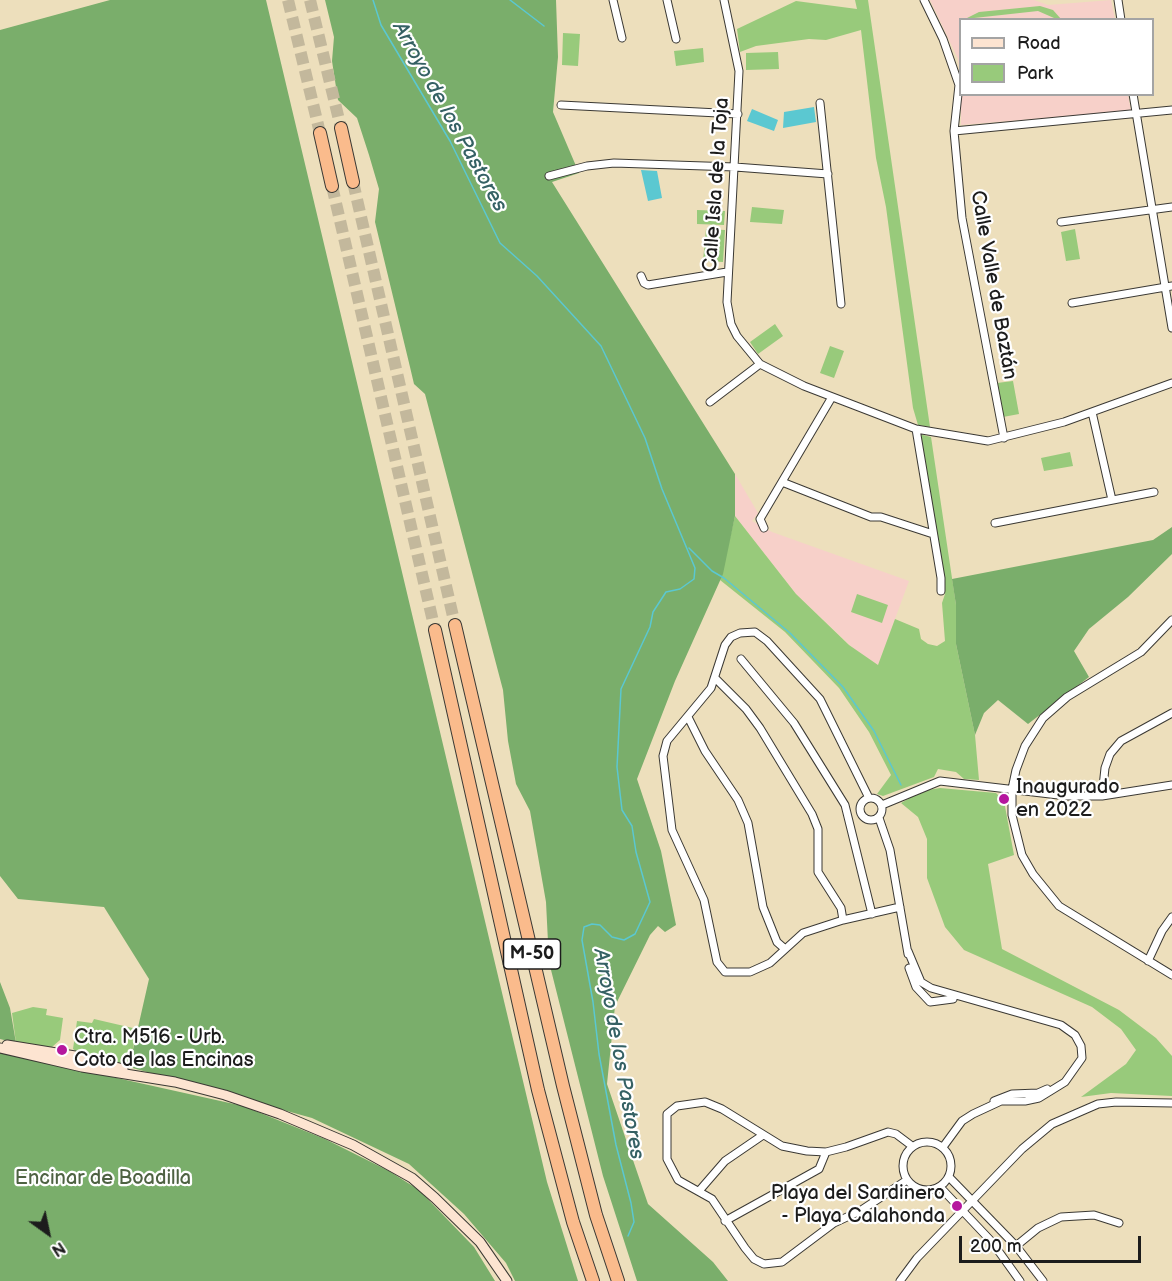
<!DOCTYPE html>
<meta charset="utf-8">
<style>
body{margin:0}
#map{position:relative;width:1172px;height:1281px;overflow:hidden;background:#eddfbc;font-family:"Balsamiq Sans",sans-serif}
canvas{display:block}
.legend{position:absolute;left:959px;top:18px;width:195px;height:78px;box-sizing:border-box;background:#fff;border:2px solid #a4a4a4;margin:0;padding:8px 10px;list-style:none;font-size:18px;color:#1c1c1c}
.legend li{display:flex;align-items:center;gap:12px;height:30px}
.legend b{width:30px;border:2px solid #a4a4a4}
.north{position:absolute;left:18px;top:1203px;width:60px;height:60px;-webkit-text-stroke:4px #fff;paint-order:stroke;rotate:147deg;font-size:16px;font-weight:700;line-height:24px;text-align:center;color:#1c1c1c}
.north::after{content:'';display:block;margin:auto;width:21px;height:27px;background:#1c1c1c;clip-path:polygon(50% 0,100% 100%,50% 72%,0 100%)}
.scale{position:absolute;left:959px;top:1236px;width:182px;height:27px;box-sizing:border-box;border:3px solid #1c1c1c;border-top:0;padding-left:8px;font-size:18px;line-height:21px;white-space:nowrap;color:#1c1c1c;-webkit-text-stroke:4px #fff;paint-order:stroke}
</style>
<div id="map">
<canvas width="1172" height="1281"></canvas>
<ul class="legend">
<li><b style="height:8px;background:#fde4d1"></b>Road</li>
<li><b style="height:16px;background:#98ca7b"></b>Park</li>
</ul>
<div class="north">N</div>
<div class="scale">200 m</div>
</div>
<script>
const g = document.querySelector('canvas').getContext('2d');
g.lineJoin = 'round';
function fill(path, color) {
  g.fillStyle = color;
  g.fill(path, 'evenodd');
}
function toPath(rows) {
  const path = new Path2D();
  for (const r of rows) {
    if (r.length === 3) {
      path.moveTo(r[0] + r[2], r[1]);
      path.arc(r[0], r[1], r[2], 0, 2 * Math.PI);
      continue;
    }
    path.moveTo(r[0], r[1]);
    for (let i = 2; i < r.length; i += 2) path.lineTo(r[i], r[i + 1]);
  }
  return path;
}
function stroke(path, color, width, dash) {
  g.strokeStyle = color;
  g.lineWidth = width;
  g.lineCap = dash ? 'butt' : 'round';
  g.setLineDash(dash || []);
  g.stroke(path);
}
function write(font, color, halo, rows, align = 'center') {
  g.font = font + ' "Balsamiq Sans",sans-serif';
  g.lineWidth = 4.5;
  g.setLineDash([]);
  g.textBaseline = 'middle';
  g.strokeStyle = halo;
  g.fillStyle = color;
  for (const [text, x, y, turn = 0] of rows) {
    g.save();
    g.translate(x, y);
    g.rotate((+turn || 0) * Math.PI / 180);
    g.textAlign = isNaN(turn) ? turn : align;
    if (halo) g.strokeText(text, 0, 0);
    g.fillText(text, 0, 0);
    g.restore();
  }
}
const built = toPath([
 [930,0,1034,0,1048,5,1111,0,1115,19,960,20,960,78,958,59],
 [961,95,1128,95,1131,111,961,125],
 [735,474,758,513,752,521,772,532,909,581,878,665,854,649,796,594,735,516]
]);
const green = toPath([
 [855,0,868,0,930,427,918,425,913,408,886,207,876,158,861,30,826,40,809,39,756,46,740,52,737,29,796,1,857,9],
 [1040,6,1053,10,1061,19,1046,19,1054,18,1038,11,965,19,979,12],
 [563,33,580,34,578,66,562,65],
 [703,48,704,62,676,66,674,51],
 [778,52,779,69,746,70,746,53],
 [752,207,784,210,782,224,750,222],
 [697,210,725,211,724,225,697,224],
 [706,229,725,230,723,262,703,261],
 [1075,229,1080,259,1066,261,1061,232],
 [775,324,783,336,758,354,750,342],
 [830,346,844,351,834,378,820,373],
 [1013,381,1019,414,1003,417,997,383],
 [919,434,931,437,956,605,956,644,975,735,979,780,964,779,956,772,938,769,934,777,883,796,877,794,891,775,869,732,839,688,785,632,720,580,735,516,796,594,849,645,878,665,895,619,919,629,921,639,928,644,937,646,945,641,942,603,945,594,944,580],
 [1070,452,1073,466,1044,471,1041,458],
 [857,594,888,605,882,623,851,612],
 [940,788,996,793,1004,801,1014,855,988,864,1002,949,1119,1010,1156,1038,1172,1056,1172,1096,1111,1093,1081,1097,1126,1064,1136,1050,1121,1029,1092,1007,964,950,945,927,927,878,927,839,918,817,901,803,922,791],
 [33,1007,47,1009,46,1015,63,1018,60,1040,52,1047,16,1043,12,1013],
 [94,1019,137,1029,129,1067,83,1056,73,1049,77,1021,92,1023]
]);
const forest = toPath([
 [110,0,266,0,547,1182,578,1281,515,1281,506,1263,464,1214,409,1164,312,1118,129,1067,149,979,104,907,18,899,0,876,0,30],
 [325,0,556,0,558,57,553,112,579,173,552,182,735,474,735,516,723,574,675,681,637,779,661,851,676,925,665,932,658,926,650,935,615,1006,607,1084,648,1204,713,1262,728,1281,637,1281,603,1176,549,962,546,902,530,811,516,784,508,741,503,690,425,394,414,384,410,367,375,222,379,189,369,155,357,118,338,100,332,61,334,37],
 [1172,527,1172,554,1128,597,1089,629,1074,651,1089,677,1028,724,998,700,984,713,975,735,956,644,956,605,952,579,1153,540],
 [0,982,10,1008,16,1043,0,1039],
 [0,1052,243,1106,325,1139,389,1171,419,1190,474,1247,495,1281,0,1281]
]);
const water = toPath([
 [814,107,816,122,783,128,784,112],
 [752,109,778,120,774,131,747,121],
 [641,170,657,171,662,198,648,201]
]);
const stream = toPath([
 [373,0,381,25,450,141,500,243,537,276,601,346,645,438,662,489,695,568,694,579,680,589,666,592,653,612,650,627,621,689,617,767,622,810,632,826,636,852,650,902,635,934,624,940,612,937,600,925,592,924,584,927,582,940,593,1002,599,1054,616,1145,631,1203,634,1222,628,1236],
 [510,0,544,26],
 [689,548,712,571,724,578,790,633,843,687,874,731,901,785]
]);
const highwayTunnel = toPath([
 [288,0,320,133],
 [310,0,341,128],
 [353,182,455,625],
 [332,186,435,630]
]);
const street = toPath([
 [613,0,622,38],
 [667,0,676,39],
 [724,0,739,71,727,302,731,324,737,336,760,364,804,386,916,429,988,441,1064,422,1172,383],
 [924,0,943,39,959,85,954,131,962,218,1004,438],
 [1118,0,1121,20],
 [1133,94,1172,328],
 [820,103,841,304],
 [561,105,738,114],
 [954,131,1172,110],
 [549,176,587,166,614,163,735,167,828,174],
 [1061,222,1172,207],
 [641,276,644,283,648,285,727,272],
 [1072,303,1172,286],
 [710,402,760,364],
 [1092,412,1112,500],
 [916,429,941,578,941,591],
 [782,482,871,517,881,517,933,534],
 [995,523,1154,492],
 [764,528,760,519,832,397],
 [1172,620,1141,652,1067,697,1043,718,1025,746,1016,770,1012,789,1012,815,1022,855,1033,874,1059,906,1172,975],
 [741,659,794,723,845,805,872,914],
 [715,678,746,709,760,728,812,814,818,829,818,872,841,908,843,920],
 [688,717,705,751,738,800,748,823,763,907,777,942,785,949],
 [1102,796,1105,768,1110,754,1121,741,1172,713],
 [871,809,11],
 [869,798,820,699,767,641,755,632,740,633,731,637,725,645,711,688,667,741,663,756,672,830,704,900,717,962,725,972,750,972,770,963,803,933,843,920,900,907],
 [882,805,940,781,1067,796,1102,796,1172,785],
 [879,818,890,850,908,954],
 [908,951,921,982,931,988,1061,1025,1075,1035,1081,1046,1082,1058,1065,1082,1039,1098,1025,1101,1001,1101,973,1114,962,1121,943,1147],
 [1148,961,1162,931,1172,917],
 [909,968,916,987,930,1002,953,999],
 [994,1101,1012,1094,1038,1093,1047,1089],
 [927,1166,24],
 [949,1177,1016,1246,1043,1281],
 [907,1180,860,1211,834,1223,782,1262,764,1264,754,1259,745,1248,712,1199,678,1180,667,1159,667,1114,677,1106,705,1102,722,1109,782,1146,807,1151,826,1152,846,1147,888,1132,896,1134,912,1146],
 [940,1187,992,1242,1020,1281],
 [699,1191,725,1161,763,1135],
 [725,1221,819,1169,826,1152],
 [1016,1246,1038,1228,1061,1217,1094,1215,1119,1223],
 [900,1281,917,1258,1022,1149,1052,1124,1098,1104,1116,1102,1172,1103]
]);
const secondary = toPath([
 [7,1045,75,1056,123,1069],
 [0,1048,82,1067,175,1082,225,1095,280,1114,353,1145,412,1178,435,1198,480,1242,507,1281]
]);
const highway = toPath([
 [341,128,353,182],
 [320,133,332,186],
 [455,625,563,1086,596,1215,618,1281],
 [435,630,538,1090,573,1222,593,1281]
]);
const markers = [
 [1004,799,6,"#b5179e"],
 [62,1050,6,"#b5179e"],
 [957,1206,6,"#b5179e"]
];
const shields = [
 [532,954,57]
];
const shieldNames = [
 ["M-50",532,954]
];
const streetNames = [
 ["Calle Isla de la Toja",717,185,-86],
 ["Calle Valle de Baztán",993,285,80]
];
const poiNames = [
 ["Inaugurado",1016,788],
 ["en 2022",1016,811],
 ["Ctra. M516 - Urb.",74,1038],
 ["Coto de las Encinas",74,1061],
 ["Playa del Sardinero",945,1194,"right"],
 ["- Playa Calahonda",945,1217,"right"]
];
const parkNames = [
 ["Encinar de Boadilla",103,1179]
];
const waterNames = [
 ["Arroyo de los Pastores",449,117,61],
 ["Arroyo de los Pastores",618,1054,80]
];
fill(built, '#f7d0c9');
fill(green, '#98ca7b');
fill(forest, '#7aae6b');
fill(water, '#5bc8d1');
stroke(stream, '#5bc8d1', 1.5);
stroke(highwayTunnel, '#c3b89c', 12, [12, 6]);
stroke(street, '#3b3934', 9);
stroke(secondary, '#3b3934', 11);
stroke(highway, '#3b3934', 14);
stroke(street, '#fff', 7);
stroke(secondary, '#fde4d1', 9);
stroke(highway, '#fabb8c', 12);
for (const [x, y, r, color] of markers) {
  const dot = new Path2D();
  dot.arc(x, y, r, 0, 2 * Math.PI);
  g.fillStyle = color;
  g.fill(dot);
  stroke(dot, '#fff', 2);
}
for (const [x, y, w] of shields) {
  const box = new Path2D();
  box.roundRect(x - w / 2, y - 15, w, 30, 4.5);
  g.fillStyle = '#fff';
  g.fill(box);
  stroke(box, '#1c1c1c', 1.5);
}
write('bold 18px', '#1c1c1c', null, shieldNames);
write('20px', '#1c1c1c', '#fff', streetNames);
write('20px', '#1c1c1c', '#fff', poiNames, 'left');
write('20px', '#4e6242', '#fff', parkNames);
write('italic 21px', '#356164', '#fff', waterNames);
</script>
